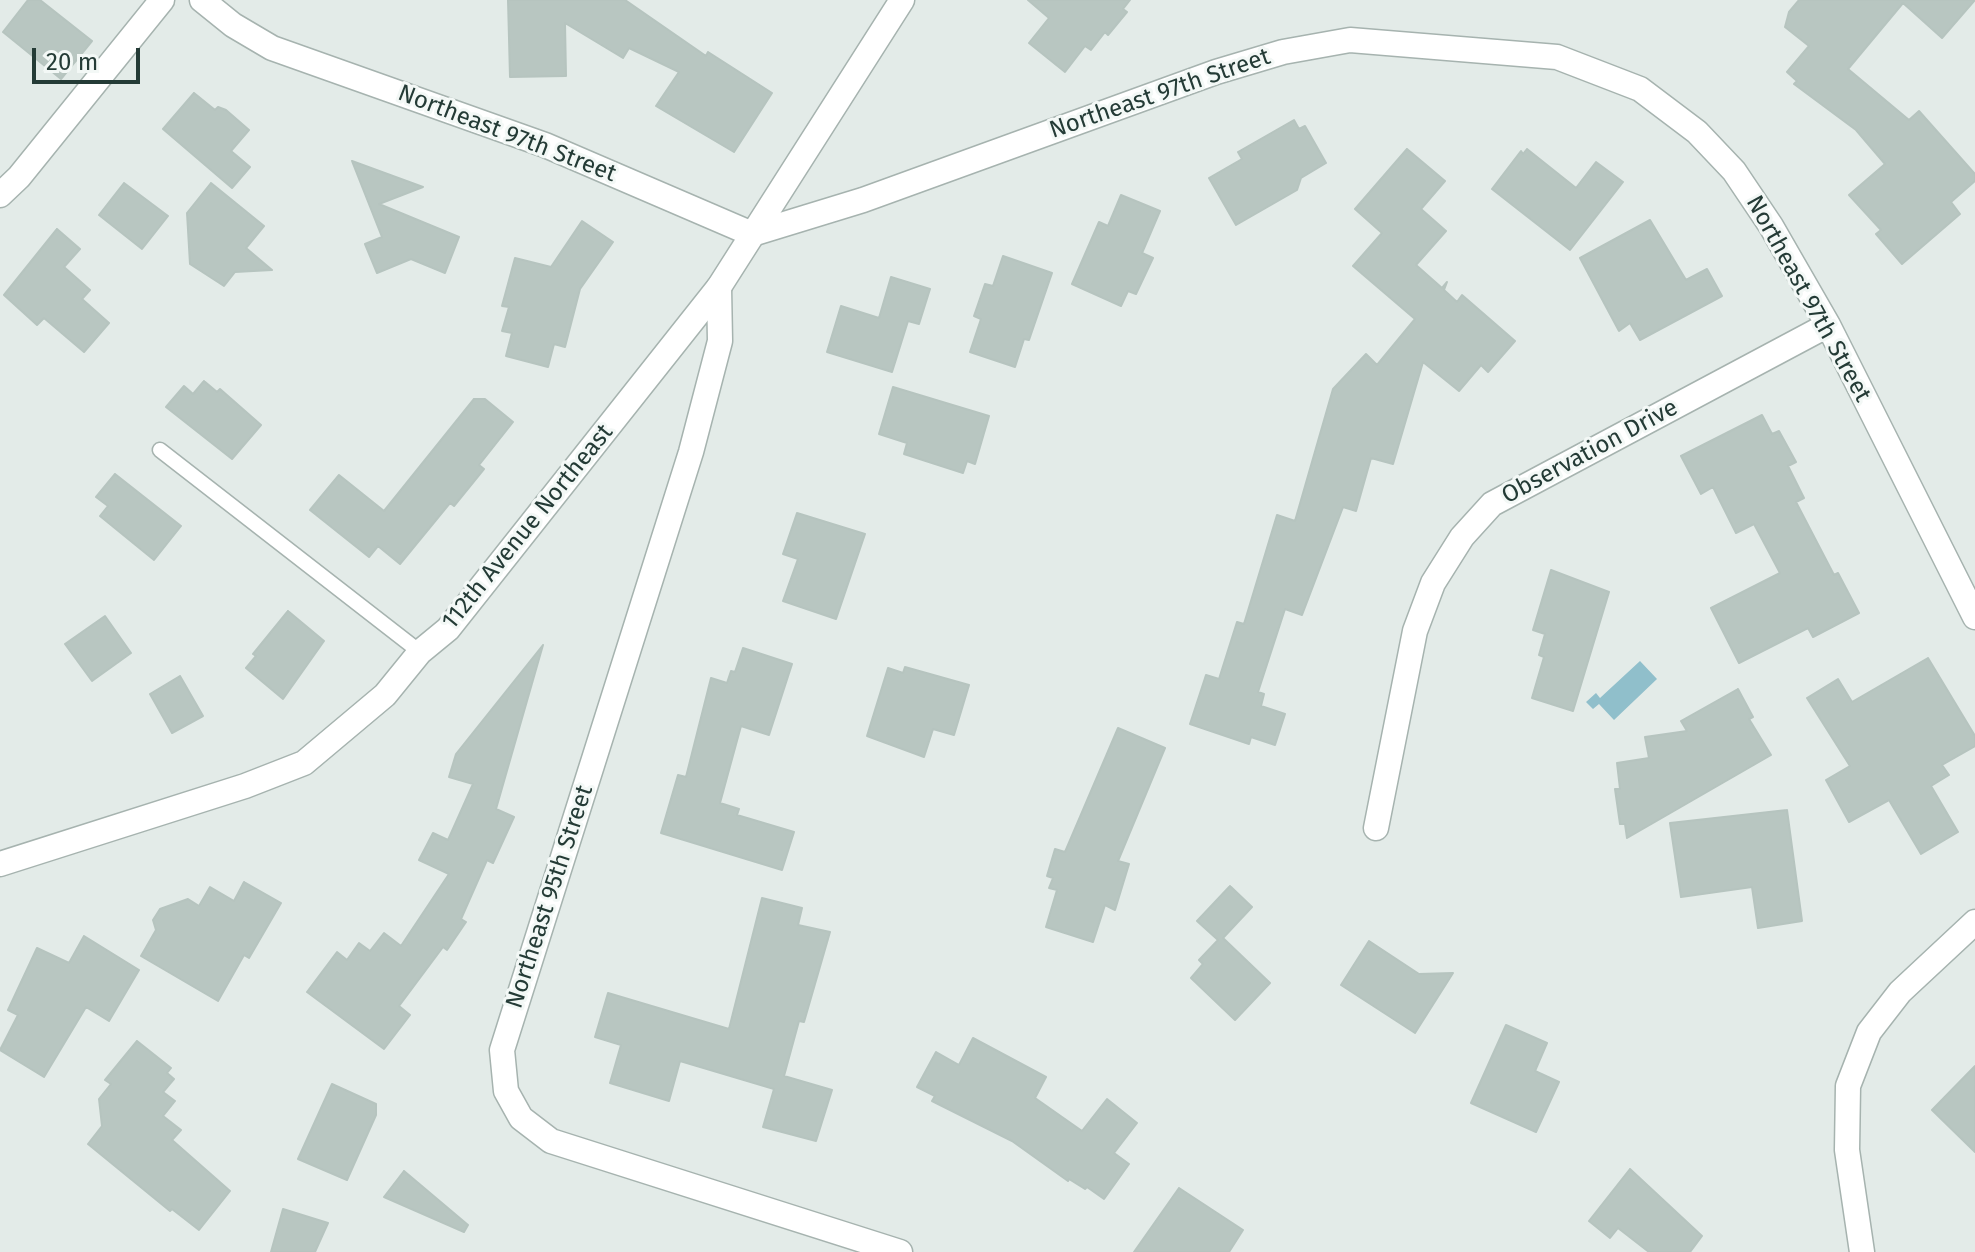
<!DOCTYPE html>
<style>
body{margin:0}
#map{position:relative;width:1975px;height:1252px;overflow:hidden;background:#e3ebe8;font-family:"Fira Sans",sans-serif}
canvas{display:block}
.scale{position:absolute;left:32px;top:48px;width:108px;height:36px;box-sizing:border-box;border:4px solid #243b36;border-top:0;padding-left:10px;font-size:24px;line-height:28px;white-space:nowrap;color:#243b36;-webkit-text-stroke:6px #f3f8f6;paint-order:stroke}
</style>
<div id="map">
<canvas width="1975" height="1252"></canvas>
<div class="scale">20 m</div>
</div>
<script>
const g = document.querySelector('canvas').getContext('2d');
g.lineJoin = 'round';
function fill(path, color) {
  g.fillStyle = color;
  g.fill(path, 'evenodd');
}
function toPath(rows) {
  const path = new Path2D();
  for (const r of rows) {
    path.moveTo(r[0], r[1]);
    for (let i = 2; i < r.length; i += 2) path.lineTo(r[i], r[i + 1]);
  }
  return path;
}
function stroke(path, color, width, dash) {
  g.strokeStyle = color;
  g.lineWidth = width;
  g.lineCap = dash ? 'butt' : 'round';
  g.setLineDash(dash || []);
  g.stroke(path);
}
function write(font, color, halo, rows, align = 'center') {
  g.font = font + ' "Fira Sans",sans-serif';
  g.lineWidth = 6;
  g.setLineDash([]);
  g.textBaseline = 'middle';
  g.strokeStyle = halo;
  g.fillStyle = color;
  for (const [text, x, y, turn = 0] of rows) {
    g.save();
    g.translate(x, y);
    g.rotate((+turn || 0) * Math.PI / 180);
    g.textAlign = isNaN(turn) ? turn : align;
    if (halo) g.strokeText(text, 0, 0);
    g.fillText(text, 0, 0);
    g.restore();
  }
}
const water = toPath([
 [1640,661,1657,679,1614,720,1599,704,1593,709,1586,702,1596,693,1600,698]
]);
const building = toPath([
 [28,0,40,0,92,41,61,79,3,32,28,0],
 [508,0,625,0,706,56,708,52,772,93,734,152,656,106,679,72,629,48,623,58,565,23,566,76,510,77,508,0],
 [1028,0,1130,0,1123,9,1127,12,1108,35,1105,32,1091,50,1085,46,1065,72,1029,43,1049,18,1028,0],
 [1799,0,1975,0,1942,38,1903,3,1848,69,1909,120,1919,111,1975,174,1975,181,1951,202,1960,214,1902,264,1876,234,1881,230,1849,195,1885,164,1856,130,1794,84,1797,81,1787,72,1809,46,1785,27,1789,12,1799,0],
 [194,93,215,110,218,107,226,110,249,130,231,151,250,167,232,188,163,129,194,93],
 [1294,120,1299,129,1305,126,1326,163,1301,178,1297,190,1236,225,1209,178,1242,159,1238,152,1294,120],
 [1407,149,1445,181,1421,209,1446,231,1416,265,1442,288,1447,282,1444,290,1457,302,1462,295,1515,341,1488,372,1481,365,1459,391,1423,362,1393,464,1371,458,1356,511,1343,507,1302,615,1285,609,1258,692,1264,694,1261,706,1285,714,1275,745,1251,737,1249,744,1190,724,1206,675,1219,679,1237,622,1244,624,1277,515,1295,521,1333,389,1366,354,1377,365,1415,319,1353,266,1382,233,1355,209,1407,149],
 [1527,149,1576,188,1596,162,1623,182,1570,250,1492,189,1521,151,1523,154,1527,149],
 [352,161,423,187,379,204,459,237,445,273,411,259,377,273,365,244,382,237,352,161],
 [124,183,168,216,142,249,99,215,124,183],
 [211,183,264,226,246,248,272,270,235,272,224,286,190,264,187,213,211,183],
 [1121,195,1160,211,1142,253,1153,258,1136,294,1128,291,1121,306,1072,284,1099,222,1108,226,1121,195],
 [1650,220,1686,280,1707,269,1722,296,1640,340,1630,323,1619,331,1580,258,1650,220],
 [582,221,613,242,580,289,565,347,554,344,548,367,506,356,512,333,502,331,509,307,502,306,515,258,551,267,582,221],
 [57,229,80,249,64,267,90,290,82,299,109,323,84,352,44,318,37,325,4,295,57,229],
 [1003,256,1052,273,1029,340,1024,339,1015,367,970,352,981,319,974,316,985,284,993,286,1003,256],
 [891,277,930,289,919,324,908,321,892,372,827,352,841,306,879,318,891,277],
 [204,381,217,392,220,389,261,425,232,459,166,407,184,386,193,394,204,381],
 [893,387,989,416,975,464,967,461,963,473,904,454,907,443,879,434,893,387],
 [474,399,485,399,513,422,479,465,484,469,454,506,450,503,400,564,378,546,369,557,310,510,339,475,384,511,474,399],
 [1762,415,1772,434,1779,431,1796,462,1788,466,1804,498,1796,502,1834,575,1838,573,1859,613,1813,637,1808,628,1739,663,1711,608,1780,573,1754,524,1736,533,1713,487,1701,494,1681,456,1762,415],
 [115,474,181,526,154,560,100,516,108,506,96,497,115,474],
 [797,513,865,534,836,619,783,601,798,559,783,554,797,513],
 [1551,570,1609,592,1573,711,1532,698,1544,657,1539,655,1545,634,1533,630,1551,570],
 [288,611,324,641,283,699,246,668,256,656,253,654,288,611],
 [105,616,131,653,92,681,65,644,105,616],
 [543,645,496,809,514,817,493,863,487,860,461,919,466,922,447,950,443,947,399,1006,410,1015,384,1049,307,992,337,952,347,960,359,943,370,951,384,933,401,946,449,874,419,860,433,833,448,840,473,784,449,777,456,754,543,645],
 [743,648,792,664,769,735,741,726,720,803,739,809,737,815,794,832,782,870,661,833,678,775,686,777,711,678,727,683,731,671,735,672,743,648],
 [1928,658,1975,736,1975,746,1942,765,1949,775,1931,786,1958,832,1921,854,1889,800,1849,822,1826,780,1850,766,1807,698,1838,679,1852,702,1928,658],
 [905,667,969,685,954,735,933,729,924,757,867,736,888,668,903,673,905,667],
 [180,676,203,716,172,733,150,694,180,676],
 [1738,689,1753,717,1749,719,1771,755,1627,838,1625,824,1620,824,1615,789,1620,789,1617,763,1649,758,1645,737,1687,731,1681,721,1738,689],
 [1118,728,1165,748,1118,861,1129,864,1115,910,1105,905,1093,942,1046,927,1057,890,1049,888,1053,878,1047,876,1055,849,1065,852,1118,728],
 [1787,810,1802,921,1758,928,1752,887,1681,897,1670,823,1787,810],
 [244,882,281,903,249,958,244,955,218,1001,141,956,156,930,153,920,160,909,188,899,199,906,210,887,234,901,244,882],
 [1230,886,1252,907,1223,938,1270,983,1235,1020,1191,978,1203,964,1199,960,1218,940,1197,921,1230,886],
 [762,898,802,908,798,925,830,932,804,1022,799,1021,784,1076,832,1090,816,1141,763,1127,774,1089,680,1061,669,1101,610,1083,621,1045,595,1037,608,993,729,1029,762,898],
 [84,936,139,970,109,1021,86,1007,44,1077,0,1050,18,1015,8,1010,37,948,69,963,84,936],
 [1369,941,1419,974,1453,973,1415,1033,1341,985,1369,941],
 [1506,1025,1547,1043,1535,1071,1559,1082,1536,1132,1471,1103,1506,1025],
 [973,1038,1046,1077,1035,1098,1082,1131,1107,1099,1137,1123,1114,1153,1129,1164,1104,1199,1087,1187,1085,1189,1069,1179,1068,1181,1012,1141,932,1101,935,1096,917,1087,936,1052,959,1065,973,1038],
 [137,1041,171,1068,167,1073,174,1079,163,1092,175,1101,163,1116,181,1130,172,1140,230,1191,199,1230,172,1209,170,1211,88,1144,102,1126,99,1099,111,1084,105,1080,137,1041],
 [1975,1066,1975,1152,1932,1110,1975,1066],
 [332,1084,376,1104,376,1115,347,1180,298,1159,332,1084],
 [1630,1169,1702,1236,1690,1252,1649,1252,1618,1228,1610,1238,1589,1221,1630,1169],
 [404,1171,468,1225,464,1232,384,1197,404,1171],
 [1179,1188,1243,1230,1229,1252,1134,1252,1179,1188],
 [283,1209,328,1223,315,1252,271,1252,283,1209]
]);
const service = toPath([
 [160,450,420,652]
]);
const minor = toPath([
 [202,0,233,25,272,48,545,145,752,234,863,200,1216,72,1283,52,1350,40,1557,57,1640,89,1697,132,1734,171,1771,226,1828,325,1975,617],
 [0,195,19,177,162,0],
 [719,287,720,341,691,452,502,1050,506,1091,521,1118,551,1141,900,1252],
 [1376,828,1415,631,1433,583,1462,537,1492,504,1828,325]
]);
const tertiary = toPath([
 [0,864,245,786,304,763,385,695,420,652,448,629,719,287,902,0],
 [1862,1252,1847,1150,1848,1086,1869,1032,1900,992,1975,922]
]);
const streetNames = [
 ["Northeast 97th Street",1160,94,-19],
 ["Northeast 97th Street",507,134,21],
 ["Northeast 97th Street",1808,299,61],
 ["Observation Drive",1590,452,-28],
 ["112th Avenue Northeast",528,527,-51],
 ["Northeast 95th Street",550,897,-72]
];
fill(water, '#90bfcb');
fill(building, '#b8c6c1');
stroke(building, '#b6c4bf', 2);
stroke(service, '#a6b3af', 17);
stroke(minor, '#a6b3af', 27);
stroke(tertiary, '#a6b3af', 27);
stroke(service, '#fff', 14);
stroke(minor, '#fff', 24);
stroke(tertiary, '#fff', 24);
write('24px', '#243b36', '#f3f8f6', streetNames);
</script>
